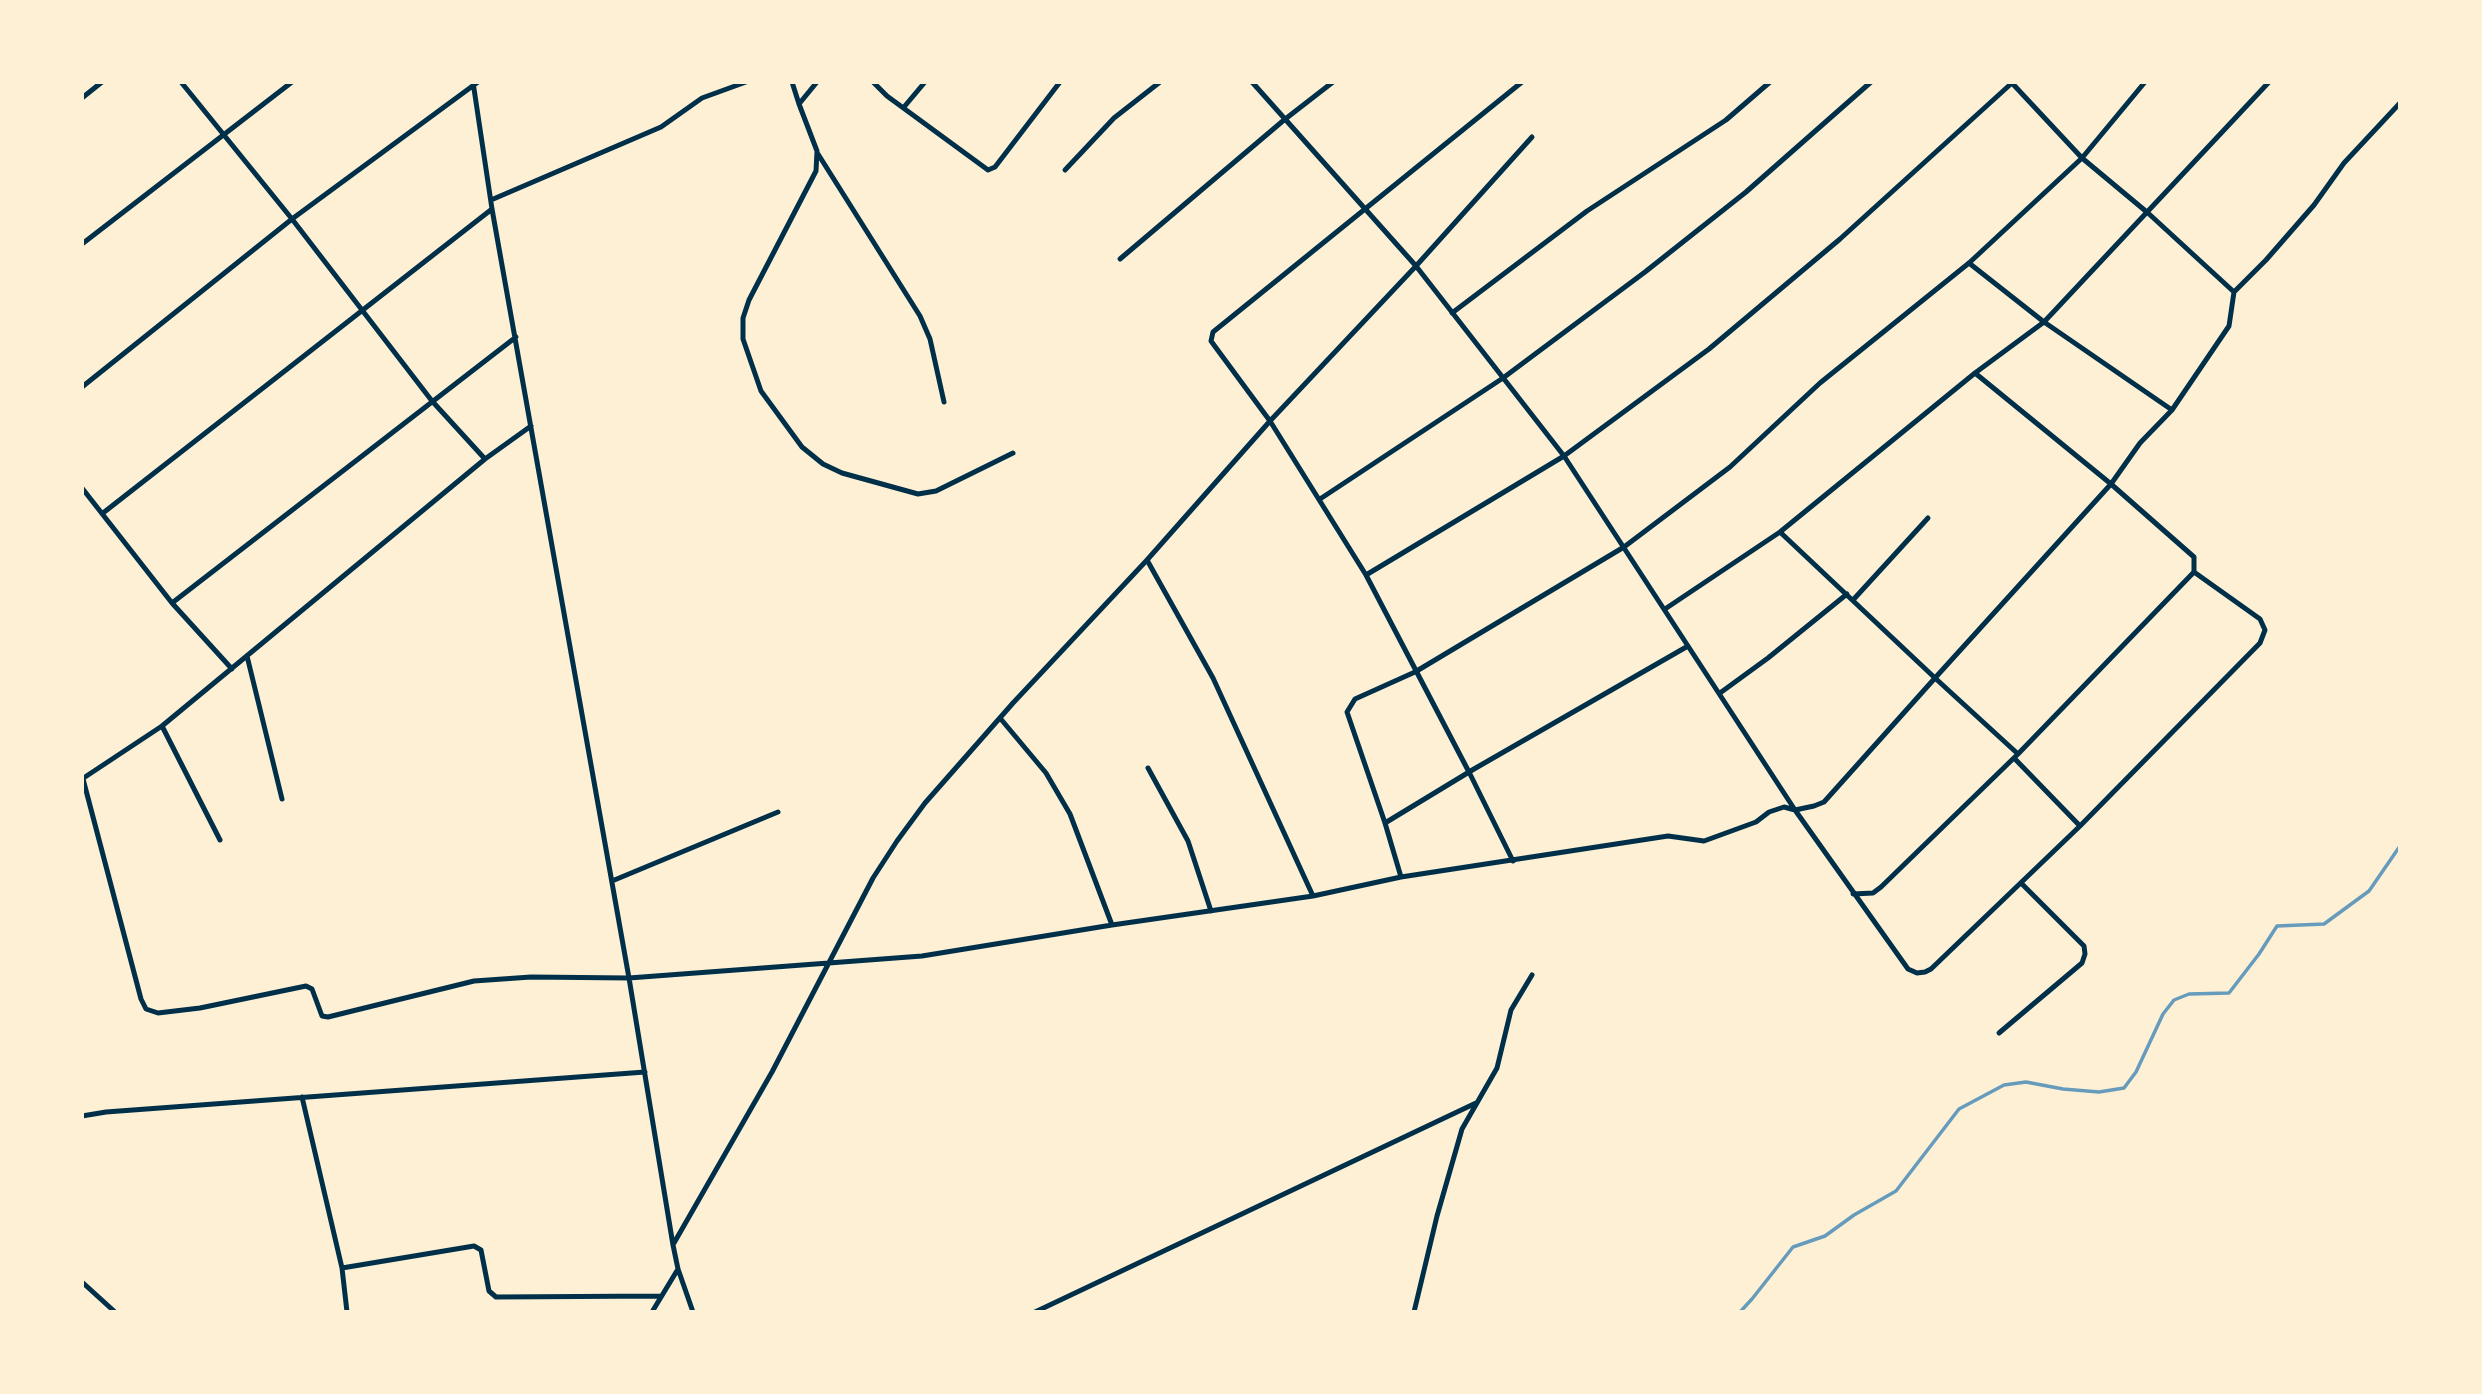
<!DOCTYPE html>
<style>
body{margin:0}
#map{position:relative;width:2482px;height:1394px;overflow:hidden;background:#fdf0d5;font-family:"Alegreya Sans",sans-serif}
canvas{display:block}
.frame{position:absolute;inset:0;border:84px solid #fdf0d5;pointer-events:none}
</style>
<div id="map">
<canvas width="2482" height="1394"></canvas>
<div class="frame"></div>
</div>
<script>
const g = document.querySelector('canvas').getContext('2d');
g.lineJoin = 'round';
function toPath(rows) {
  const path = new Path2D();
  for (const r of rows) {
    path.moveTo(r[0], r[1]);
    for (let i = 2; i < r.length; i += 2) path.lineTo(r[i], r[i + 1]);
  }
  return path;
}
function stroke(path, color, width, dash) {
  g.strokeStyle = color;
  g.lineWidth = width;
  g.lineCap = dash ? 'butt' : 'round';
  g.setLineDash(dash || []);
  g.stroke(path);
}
const stream = toPath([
 [1740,1312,1752,1299,1793,1247,1825,1236,1854,1215,1896,1191,1959,1109,2004,1085,2026,1082,2063,1089,2099,1092,2124,1088,2136,1072,2163,1014,2174,1000,2189,994,2229,993,2259,954,2277,926,2324,924,2369,891,2400,846]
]);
const minor = toPath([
 [181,82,292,219,432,401,485,459,531,426],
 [473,82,492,209,629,978,673,1245,678,1269,693,1312],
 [792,82,799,104,817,82],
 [873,82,887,96,988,170,995,167,1060,82],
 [1252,82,1416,266,1564,456,1795,810,1814,806,1824,802,1935,678,2018,754,2194,572,2194,557,2111,484,1975,373],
 [2011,82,2082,158,2148,213,2234,292],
 [82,98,102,82],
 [799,104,817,151,816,171,749,300,743,318,743,339,761,391,802,447,823,464,842,473,918,494,936,491,1013,453],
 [904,107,925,82],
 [818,154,920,316,930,339,944,402],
 [1065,170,1114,118,1160,82],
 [491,200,661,127,702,98,746,82],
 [82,244,292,82],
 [1120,259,1284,120,1333,82],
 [1969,263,2044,322,2172,410],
 [1452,313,1587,211,1726,120,1770,82],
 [82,387,292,219,478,82],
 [82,488,172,603,232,669],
 [1320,499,1503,378,1645,272,1746,192,1871,82],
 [103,513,492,209],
 [1780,532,1935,678,2111,484,2140,443,2172,410,2229,326,2234,292,2266,260,2314,205,2344,163,2400,103],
 [1366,575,1564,456,1709,349,1840,239,2013,82],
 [1853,600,1928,518],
 [172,603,516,337],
 [1665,609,1780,532,1975,373,2044,322,2269,82],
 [247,656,282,799],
 [1720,693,1768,658,1847,594],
 [1000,718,1046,773,1070,814,1112,925],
 [162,726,220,840],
 [2015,759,2080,826],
 [1148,768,1188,841,1211,911],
 [82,779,162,726,485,459],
 [83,779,141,999,146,1009,158,1013,200,1008,306,986,312,989,322,1016,328,1017,474,981,531,977,629,978,922,956,1112,925,1313,896,1401,877,1668,836,1704,841,1756,822,1769,812,1784,807,1795,810,1908,969,1917,973,1925,972,1931,969,2080,826,2260,643,2265,630,2260,619,2194,572],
 [1385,823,1474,769,1688,646],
 [1513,861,1470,774,1366,575,1270,421,1211,341,1213,332,1522,82],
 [1401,877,1385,823,1347,712,1355,699,1415,672,1624,547,1730,467,1820,383,1969,263,2082,158,2145,82],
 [612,881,778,812],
 [1853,894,1873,893,1881,887,2018,754],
 [1313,896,1213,678,1147,560,1270,421,1416,266,1532,137],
 [1999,1033,2082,963,2085,954,2084,946,2021,883],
 [302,1097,342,1268,347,1312],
 [82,1116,106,1112,645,1072],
 [674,1243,772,1072,873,878,897,841,925,803,1013,703,1147,560],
 [342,1268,474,1246,481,1250,489,1291,496,1297,661,1296],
 [82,1282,115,1312],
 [652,1312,678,1269],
 [1035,1312,1476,1103],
 [1414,1312,1437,1216,1462,1129,1497,1068,1511,1010,1532,975]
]);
stroke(stream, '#669bbc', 3.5);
stroke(minor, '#003049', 5);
</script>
